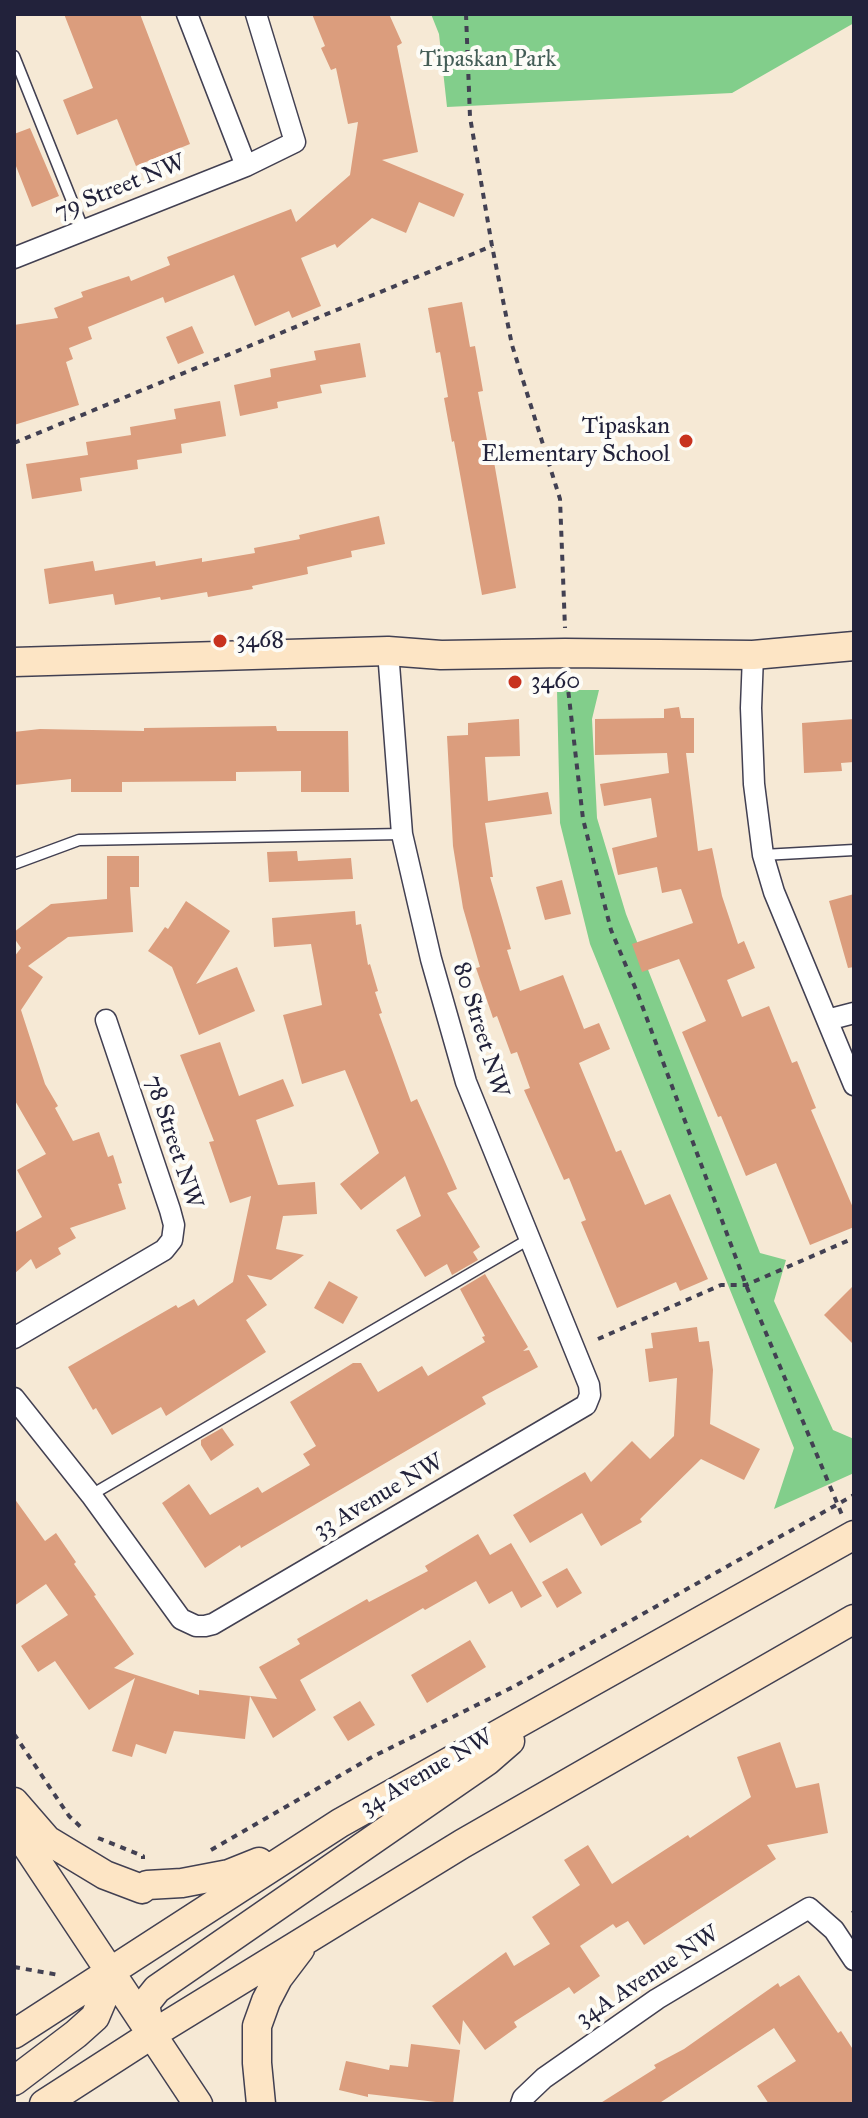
<!DOCTYPE html>
<style>
body{margin:0}
#map{position:relative;width:868px;height:2118px;overflow:hidden;background:#f6e9d5;font-family:"IM FELL Great Primer",serif}
canvas{display:block}
.frame{position:absolute;inset:0;border:16px solid #22223b;pointer-events:none}
</style>
<div id="map">
<canvas width="868" height="2118"></canvas>
<div class="frame"></div>
</div>
<script>
const ctx = document.querySelector('canvas').getContext('2d');
ctx.lineJoin = 'round';
function fill(path, color) {
  ctx.fillStyle = color;
  ctx.fill(path, 'evenodd');
}
function toPath(rows) {
  const path = new Path2D();
  for (const r of rows) {
    path.moveTo(r[0], r[1]);
    for (let i = 2; i < r.length; i += 2) path.lineTo(r[i], r[i + 1]);
  }
  return path;
}
function stroke(path, color, width, dash) {
  ctx.strokeStyle = color;
  ctx.lineWidth = width;
  ctx.lineCap = dash ? 'butt' : 'round';
  ctx.setLineDash(dash || []);
  ctx.stroke(path);
}
function write(font, color, halo, rows, align = 'center') {
  ctx.font = font + ' "IM FELL Great Primer",serif';
  ctx.lineWidth = 8;
  ctx.setLineDash([]);
  ctx.textBaseline = 'middle';
  ctx.strokeStyle = halo;
  ctx.fillStyle = color;
  for (const [text, x, y, turn = 0] of rows) {
    ctx.save();
    ctx.translate(x, y);
    ctx.rotate((+turn || 0) * Math.PI / 180);
    ctx.textAlign = isNaN(turn) ? turn : align;
    if (halo) ctx.strokeText(text, 0, 0);
    ctx.fillText(text, 0, 0);
    ctx.restore();
  }
}
fill(toPath([
 [431,14,854,14,854,23,732,93,447,107,439,34],
 [557,690,599,690,592,719,597,818,626,914,760,1253,786,1260,774,1301,833,1430,854,1439,854,1473,774,1509,794,1448,590,944,560,823]
]), '#82ce8b');
fill(toPath([
 [64,14,140,14,190,144,136,166,117,119,77,135,63,100,93,88],
 [312,14,389,14,402,43,397,46,418,152,382,160,464,194,454,217,419,202,406,233,372,218,337,248,335,244,301,258,321,306,292,318,289,311,255,326,234,275,165,303,163,297,88,327,92,339,69,348,73,359,66,362,79,405,14,425,14,325,58,318,54,308,83,297,81,292,129,276,131,281,170,265,167,257,291,209,296,222,350,175,358,122,348,124,336,68,331,70,321,48,325,46],
 [30,128,59,196,32,207,14,161,14,134],
 [462,302,470,347,475,346,483,391,478,392,490,456,493,456,516,588,482,595,454,441,452,442,444,398,448,397,440,352,436,353,428,308],
 [192,326,204,353,178,364,166,337],
 [360,343,366,377,320,385,322,393,277,402,278,408,240,416,234,385,271,377,270,369,316,360,314,351],
 [220,401,226,436,181,444,182,453,137,460,138,469,80,478,82,491,32,499,26,464,88,455,86,442,131,435,130,427,176,419,174,409],
 [379,516,385,544,351,551,352,557,307,567,308,574,252,586,253,589,208,597,207,592,161,600,160,597,115,605,113,594,49,604,44,569,93,561,95,571,155,561,156,566,202,558,202,562,255,553,254,548,300,539,299,535],
 [679,707,681,718,694,718,694,753,686,753,698,851,712,848,722,896,738,944,744,941,755,968,727,980,742,1017,769,1006,792,1063,797,1061,816,1108,811,1110,854,1210,854,1227,810,1245,776,1163,746,1176,721,1116,718,1117,682,1032,706,1021,679,959,642,972,632,944,693,923,681,889,662,893,657,867,618,875,612,848,657,837,651,798,604,806,600,784,669,773,667,753,595,755,595,719,664,718,664,709],
 [519,719,520,756,485,757,488,801,548,792,552,814,485,823,493,877,490,877,511,949,507,950,520,991,563,975,584,1029,599,1023,610,1049,579,1063,616,1152,621,1150,645,1205,670,1194,708,1279,680,1291,676,1282,617,1308,581,1222,586,1220,569,1178,564,1180,524,1090,530,1088,517,1052,511,1054,497,1016,493,1018,476,968,480,967,463,908,453,846,447,736,468,735,468,723],
 [854,719,854,762,841,763,842,771,804,773,802,723],
 [276,726,277,731,348,731,349,792,301,792,301,771,236,772,236,781,122,782,122,792,71,792,71,779,14,785,14,732,40,729,144,731,144,728],
 [297,851,298,861,351,858,353,879,269,882,267,852],
 [107,856,139,856,139,887,130,887,133,932,68,937,28,966,43,977,21,1010,45,1084,58,1106,55,1108,73,1141,99,1132,108,1157,113,1155,122,1183,118,1184,126,1209,70,1228,76,1238,58,1248,61,1254,36,1269,31,1259,14,1274,14,1233,42,1217,17,1170,46,1154,14,1099,14,957,21,948,14,938,14,932,51,904,107,899],
 [562,880,571,914,545,920,536,887],
 [854,894,854,967,848,968,829,901],
 [186,901,230,931,196,984,237,967,255,1011,199,1035,172,967,148,951,165,927,168,929],
 [355,911,356,925,361,924,368,965,370,964,378,991,375,992,382,1013,379,1014,411,1102,417,1099,457,1189,447,1193,480,1247,473,1252,478,1260,452,1275,447,1264,425,1277,396,1230,421,1216,405,1176,361,1210,340,1184,379,1153,345,1070,302,1084,283,1015,322,1005,311,944,274,947,272,918],
 [220,1042,239,1096,283,1079,294,1106,256,1120,278,1185,315,1182,317,1214,283,1216,276,1249,304,1255,271,1280,247,1275,267,1305,246,1320,266,1352,166,1416,161,1407,112,1435,96,1408,93,1410,68,1367,176,1305,178,1308,194,1299,198,1306,233,1282,251,1196,230,1203,209,1142,214,1141,180,1055],
 [485,1274,528,1347,523,1351,529,1350,538,1367,482,1397,486,1404,241,1548,240,1545,205,1568,162,1503,189,1484,210,1515,258,1487,262,1493,310,1465,303,1454,316,1446,290,1402,353,1363,361,1363,378,1392,422,1366,428,1376,485,1342,482,1337,485,1336,460,1289],
 [329,1281,358,1297,343,1324,314,1308],
 [854,1285,854,1345,824,1315],
 [697,1327,699,1342,709,1341,713,1370,710,1424,760,1449,744,1480,701,1459,640,1519,642,1522,601,1546,582,1513,530,1543,513,1515,585,1472,591,1482,632,1441,650,1459,674,1436,677,1378,649,1382,645,1349,653,1348,651,1333],
 [222,1428,234,1445,211,1461,201,1445,201,1440],
 [14,1498,45,1541,56,1533,76,1562,74,1564,96,1595,94,1596,134,1654,114,1668,199,1695,199,1690,277,1699,259,1667,300,1644,297,1639,367,1599,369,1602,428,1571,425,1566,478,1534,490,1555,511,1543,542,1596,521,1608,512,1591,489,1604,476,1581,425,1610,423,1608,300,1680,316,1710,273,1738,250,1696,245,1739,174,1731,166,1754,136,1744,132,1757,112,1751,135,1678,89,1710,55,1661,38,1672,21,1646,68,1615,46,1584,14,1606],
 [567,1568,582,1593,557,1608,542,1582],
 [470,1640,486,1667,427,1703,411,1675],
 [360,1701,375,1725,348,1741,333,1717],
 [780,1742,796,1788,819,1783,828,1833,767,1845,776,1859,644,1945,628,1921,616,1928,613,1924,580,1946,600,1976,574,1994,569,1987,514,2022,517,2027,485,2050,463,2020,460,2045,432,2006,506,1952,514,1966,550,1944,532,1917,580,1885,564,1860,588,1845,612,1884,688,1835,690,1838,751,1797,737,1757],
 [799,1975,838,2033,841,2031,854,2051,854,2104,769,2104,757,2086,796,2061,774,2028,658,2104,599,2104,656,2068,654,2065,684,2049,778,1983,780,1987],
 [411,2044,460,2050,453,2104,368,2094,368,2097,339,2090,346,2061,389,2070,390,2065,408,2067]
]), '#db9d7d');
const lane = toPath([
 [14,56,84,231],
 [763,855,854,850],
 [14,864,79,840,402,834],
 [91,1495,531,1238]
]);
const street = toPath([
 [187,14,246,166],
 [14,258,246,166,295,142,256,14],
 [753,655,751,708,754,784,763,855,774,892,854,1085],
 [827,1020,854,1013],
 [14,1338,164,1250,172,1240,174,1225,170,1210,106,1020],
 [14,1398,91,1495,181,1619,196,1626,205,1626,213,1624,586,1405,590,1395,589,1385,466,1082,431,959,402,834,388,651],
 [521,2104,523,2098,544,2078,657,1999,809,1908,834,1930,854,1960]
]);
const secondary = toPath([
 [14,662,388,651,441,655,565,653,753,655,854,646],
 [14,1802,47,1840,105,1875,142,1889,147,1885,182,1883,229,1874,259,1862],
 [14,1827,198,2104],
 [14,2034,340,1823,854,1535],
 [151,2035,145,2004,157,1989,487,1761,510,1741],
 [14,2081,76,2034,95,2017,106,1991,108,1971],
 [44,2104,151,2035,462,1844,854,1619],
 [261,2104,257,2063,257,2026,266,2001,278,1978,300,1949]
]);
stroke(lane, '#424052', 13);
stroke(street, '#424052', 23);
stroke(secondary, '#424052', 31);
stroke(toPath([
 [466,14,470,117,492,246,512,345,560,499,565,628],
 [14,443,492,246],
 [567,680,583,819,611,930,637,992,746,1285,842,1515],
 [598,1339,721,1285,746,1285,854,1238],
 [14,1734,69,1816,84,1830],
 [98,1838,143,1856,143,1859],
 [211,1850,372,1757,513,1687,854,1495],
 [852,1913,854,1912],
 [14,1967,59,1975]
]), '#424052', 4, [6, 6]);
stroke(lane, '#fff', 10);
stroke(street, '#fff', 20);
stroke(secondary, '#fde5c5', 28);
for (const [x, y, r, color] of [
 [686,441,8,"#c8321e"],
 [220,641,8,"#c8321e"],
 [515,682,8,"#c8321e"]
]) {
  const dot = new Path2D();
  dot.arc(x, y, r, 0, 2 * Math.PI);
  ctx.fillStyle = color;
  ctx.fill(dot);
  stroke(dot, '#fdfcf7', 3);
}
write('24px', '#445e57', '#fdfcf7', [
 ["Tipaskan Park",488,60]
]);
write('24px', '#22223b', '#fdfcf7', [
 ["79 Street NW",120,188,-22],
 ["80 Street NW",480,1030,73],
 ["78 Street NW",173,1142,72],
 ["33 Avenue NW",379,1497,-30],
 ["34 Avenue NW",427,1773,-30],
 ["34A Avenue NW",648,1977,-33]
]);
write('24px', '#22223b', '#fdfcf7', [
 ["Tipaskan",670,427,"right"],
 ["Elementary School",670,455,"right"],
 ["3468",236,641],
 ["3460",531,682]
], 'left');
</script>
